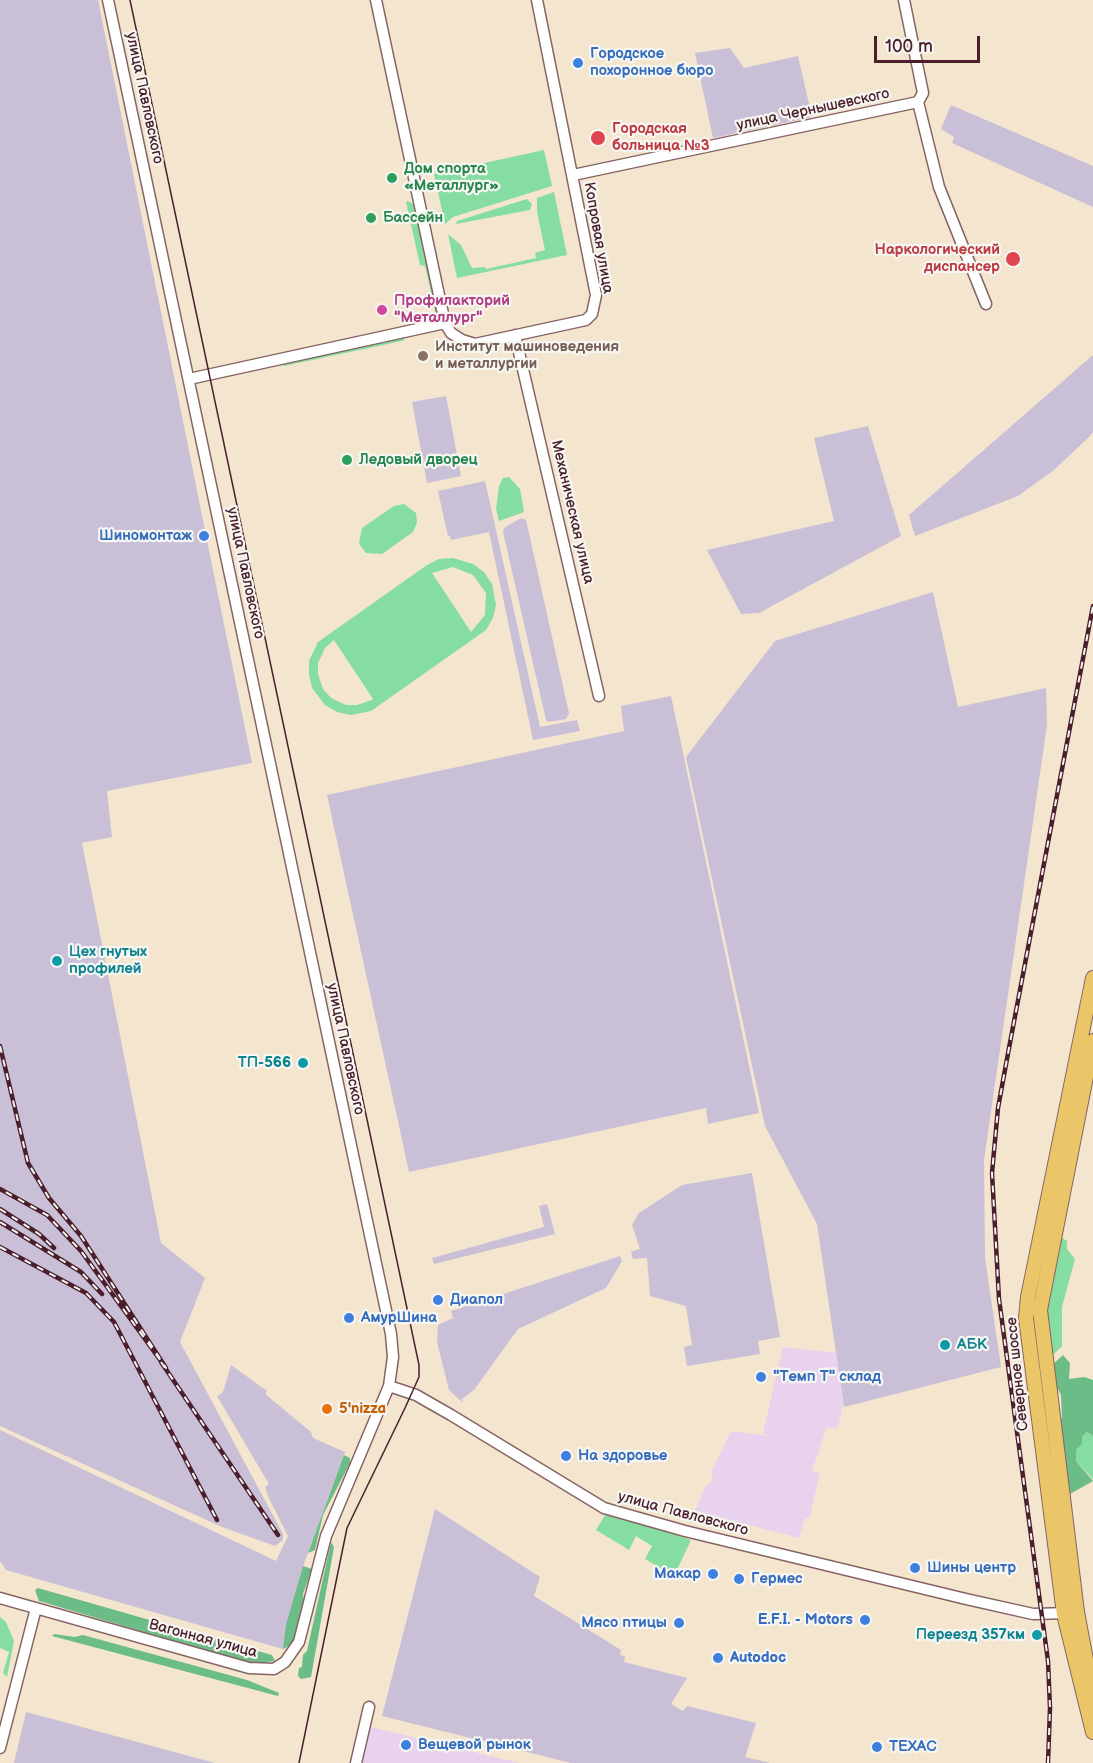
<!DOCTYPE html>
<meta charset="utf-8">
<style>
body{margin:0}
#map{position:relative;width:1093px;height:1763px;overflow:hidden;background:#f4e5cf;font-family:"Balsamiq Sans",sans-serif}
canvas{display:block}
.scale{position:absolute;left:874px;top:36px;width:106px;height:27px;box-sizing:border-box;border:3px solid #4a1f2b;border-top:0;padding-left:8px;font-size:18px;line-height:21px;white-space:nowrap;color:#4a1f2b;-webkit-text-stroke:4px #f6f6f2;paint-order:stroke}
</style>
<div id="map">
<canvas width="1093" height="1763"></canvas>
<div class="scale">100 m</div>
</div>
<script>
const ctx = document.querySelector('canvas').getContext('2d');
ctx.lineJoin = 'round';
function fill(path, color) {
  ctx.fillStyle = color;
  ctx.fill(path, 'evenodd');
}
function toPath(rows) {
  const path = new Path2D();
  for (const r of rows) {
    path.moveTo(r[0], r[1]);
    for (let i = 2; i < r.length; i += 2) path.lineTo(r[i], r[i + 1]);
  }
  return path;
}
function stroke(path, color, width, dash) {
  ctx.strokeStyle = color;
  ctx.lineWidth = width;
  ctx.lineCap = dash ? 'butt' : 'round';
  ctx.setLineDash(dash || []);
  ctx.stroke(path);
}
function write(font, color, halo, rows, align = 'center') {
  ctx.font = font + ' "Balsamiq Sans",sans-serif';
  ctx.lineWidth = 4.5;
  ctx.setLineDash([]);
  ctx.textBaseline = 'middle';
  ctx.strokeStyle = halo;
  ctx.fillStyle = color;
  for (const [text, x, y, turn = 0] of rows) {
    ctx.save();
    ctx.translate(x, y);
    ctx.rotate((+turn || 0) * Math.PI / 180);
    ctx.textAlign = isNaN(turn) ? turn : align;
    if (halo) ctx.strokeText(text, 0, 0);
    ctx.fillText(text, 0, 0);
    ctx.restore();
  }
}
fill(toPath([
 [783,1347,836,1353,843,1405,838,1427,826,1429,812,1471,820,1473,809,1519,805,1518,799,1538,695,1511,706,1485,713,1481,711,1472,731,1431,770,1436,763,1433],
 [371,1727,519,1763,362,1763]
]), '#e9d2ee');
fill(toPath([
 [0,0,98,0,252,763,107,791,112,837,82,843,161,1243,205,1278,180,1342,283,1534,283,1540,275,1546,222,1527,0,1426],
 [730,48,744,68,798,56,812,117,713,138,695,53],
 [951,105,1093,166,1093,207,952,143,954,137,941,129],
 [1093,355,1093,432,1089,437,1054,470,1018,496,915,536,909,515],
 [446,396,461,476,427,483,412,402],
 [868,426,901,536,759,613,741,614,707,550,834,521,814,438],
 [485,481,540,727,577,720,580,731,533,740,489,532,451,540,450,536,448,536,438,491],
 [521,518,526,520,569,713,566,719,549,722,546,720,503,532,504,528],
 [933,592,958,707,1046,688,1047,725,984,1160,985,1258,1001,1367,844,1407,817,1224,765,1126,686,757,775,641],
 [671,696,759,1113,708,1124,706,1108,409,1172,327,795,624,731,621,706],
 [752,1173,780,1337,758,1341,760,1354,687,1366,684,1347,692,1345,686,1306,650,1296,647,1258,633,1259,631,1252,640,1249,632,1225,639,1213,682,1185],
 [547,1204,555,1234,434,1264,432,1258,544,1227,539,1206],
 [620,1256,622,1261,606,1288,518,1329,474,1390,462,1399,463,1403,449,1390,437,1342,438,1325,453,1318,451,1311],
 [231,1365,267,1391,265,1394,311,1432,313,1438,345,1452,301,1572,283,1649,6,1570,0,1561,0,1430,276,1561,288,1536,268,1496,265,1487,269,1484,217,1396,223,1392],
 [435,1509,540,1577,534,1596,621,1650,620,1655,625,1656,624,1662,687,1678,671,1704,683,1711,687,1706,756,1723,745,1757,770,1763,571,1763,382,1716],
 [26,1712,45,1717,215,1763,14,1763]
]), '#c9bfd7');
fill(toPath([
 [544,150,552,186,453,217,445,224,434,174],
 [554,192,567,255,457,278,448,234,461,245,472,268,485,267,486,269,536,258,535,253,545,250,537,212,537,198],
 [527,199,532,204,530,210,456,224,457,221],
 [408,201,415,205,440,320,437,320,425,266,420,265,406,202],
 [402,337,405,340,402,341,284,366,280,363],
 [509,477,520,489,524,512,499,521,496,509,499,486,503,478],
 [404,504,416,513,417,523,413,532,382,554,366,553,359,544,362,528,394,506],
 [453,558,473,564,484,572,492,584,496,605,493,618,486,630,371,711,351,715,337,712,325,705,312,688,309,675,309,661,318,642,427,565,439,559],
 [453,567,473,575,486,593,485,615,471,632,432,573],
 [334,640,373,699,372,700,357,705,346,705,331,698,323,689,318,674,318,663,325,648],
 [1061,1237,1067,1241,1067,1249,1075,1259,1062,1307,1062,1346,1049,1359,1044,1316],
 [1087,1432,1093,1436,1093,1479,1076,1461,1076,1450,1082,1444,1082,1437],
 [607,1512,691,1540,674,1576,645,1559,652,1546,636,1536,629,1550,596,1530],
 [0,1617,6,1622,14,1641,7,1677,3,1673,9,1652,0,1648]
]), '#85dda2');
fill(toPath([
 [1063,1355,1070,1363,1069,1379,1084,1377,1093,1380,1093,1436,1087,1432,1082,1437,1082,1444,1076,1450,1076,1461,1093,1481,1070,1494,1059,1425,1062,1417,1061,1395,1055,1384,1051,1366],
 [344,1455,350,1458,350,1463,323,1515,315,1550,308,1553],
 [331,1542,334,1547,311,1677,301,1679,298,1676,299,1668,302,1667,303,1655,307,1651],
 [303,1566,312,1569,303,1594,305,1606,293,1644,283,1649,286,1625],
 [38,1588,272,1655,275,1661,253,1664,39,1601,35,1590],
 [54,1634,75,1637,83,1635,247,1680,279,1693,278,1696,52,1636]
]), '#6cbc88');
const minor = toPath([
 [376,0,445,323],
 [904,0,923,93,918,102,939,187,986,304],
 [573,175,918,102],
 [515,335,599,696],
 [189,379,436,325,445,323,451,333,462,340,475,344,586,320,592,314,596,295,537,0],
 [389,1386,416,1395,451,1415,604,1508,685,1531,966,1599,1033,1614,1069,1613],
 [0,1598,249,1668,274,1669,285,1662,299,1642,326,1536,389,1386,393,1357,391,1334,108,0],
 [0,1748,36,1608],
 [356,1763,369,1707]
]);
const major = toPath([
 [1093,978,1028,1297,1026,1318,1064,1614,1093,1732],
 [1093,1041,1040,1310,1077,1612,1093,1697]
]);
stroke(minor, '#866464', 13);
stroke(major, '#866464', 16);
stroke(minor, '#fff', 10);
stroke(major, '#ebc669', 14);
stroke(toPath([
 [130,0,419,1365,419,1377,405,1408,347,1528,299,1763]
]), '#4a1f2b', 1.5);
const rail = toPath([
 [0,1046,28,1163,49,1198,81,1236,166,1368,81,1251,47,1215,0,1189],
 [0,1209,39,1234,54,1248],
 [0,1222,81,1272,102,1294],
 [0,1247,86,1293,114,1322,217,1520],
 [161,1362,278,1535],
 [1048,1763,1050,1708,1048,1661,999,1299,992,1173,998,1108,1009,1048,1093,606]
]);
stroke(rail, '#4a1f2b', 4.5);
stroke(rail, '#f6f6f2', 2, [7]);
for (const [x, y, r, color] of [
 [578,63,6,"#3f7fe0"],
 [598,138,8,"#e0444e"],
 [392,178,6,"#2e9e5b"],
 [371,218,6,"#2e9e5b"],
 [1013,259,8,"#e0444e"],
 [382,310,6,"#d1479c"],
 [423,356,6,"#8d6e63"],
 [347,460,6,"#2e9e5b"],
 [204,536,6,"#3f7fe0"],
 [57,961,6,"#0f9aa8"],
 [303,1063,6,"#0f9aa8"],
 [438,1300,6,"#3f7fe0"],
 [349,1318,6,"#3f7fe0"],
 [945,1345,6,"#0f9aa8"],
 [761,1377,6,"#3f7fe0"],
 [327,1409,6,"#e8710a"],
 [566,1456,6,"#3f7fe0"],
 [915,1568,6,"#3f7fe0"],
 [713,1574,6,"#3f7fe0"],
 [739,1579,6,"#3f7fe0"],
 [865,1620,6,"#3f7fe0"],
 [679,1623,6,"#3f7fe0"],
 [1037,1635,6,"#0f9aa8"],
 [718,1658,6,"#3f7fe0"],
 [406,1745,6,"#3f7fe0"],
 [877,1747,6,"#3f7fe0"]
]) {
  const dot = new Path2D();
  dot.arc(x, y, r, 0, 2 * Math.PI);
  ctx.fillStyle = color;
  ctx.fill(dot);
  stroke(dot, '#f6f6f2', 2);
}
write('bold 15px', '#366cbe', '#f6f6f2', [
 ["Городское",590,54],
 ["похоронное бюро",590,71],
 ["Шиномонтаж",192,536,"right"],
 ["Диапол",450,1300],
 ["АмурШина",361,1318],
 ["\"Темп Т\" склад",773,1377],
 ["На здоровье",578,1456],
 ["Шины центр",927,1568],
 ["Макар",701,1574,"right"],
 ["Гермес",751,1579],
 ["E.F.I. - Motors",853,1620,"right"],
 ["Мясо птицы",667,1623,"right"],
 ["Autodoc",730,1658],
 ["Вещевой рынок",418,1745],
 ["ТЕХАС",889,1747]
], 'left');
write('15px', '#4a1f2b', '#f6f6f2', [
 ["улица Павловского",144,98,78],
 ["улица Чернышевского",813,110,-12],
 ["Копровая улица",598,238,80],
 ["Механическая улица",572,512,77],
 ["улица Павловского",245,573,78],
 ["улица Павловского",345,1049,78],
 ["Северное шоссе",1018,1374,-96],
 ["улица Павловского",683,1514,15],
 ["Вагонная улица",203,1639,15]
]);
write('bold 15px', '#be3a42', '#f6f6f2', [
 ["Городская",612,129],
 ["больница №3",612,146],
 ["Наркологический",1000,250,"right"],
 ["диспансер",1000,267,"right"]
], 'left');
write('bold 15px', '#27864d', '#f6f6f2', [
 ["Дом спорта",404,169],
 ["«Металлург»",404,186],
 ["Бассейн",383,218],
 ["Ледовый дворец",359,460]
], 'left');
write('bold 15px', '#b23c85', '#f6f6f2', [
 ["Профилакторий",394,301],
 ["\"Металлург\"",394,318]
], 'left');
write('bold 15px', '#785e54', '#f6f6f2', [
 ["Институт машиноведения",435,347],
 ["и металлургии",435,364]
], 'left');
write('bold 15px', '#0d838f', '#f6f6f2', [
 ["Цех гнутых",69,952],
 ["профилей",69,969],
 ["ТП-566",291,1063,"right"],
 ["АБК",957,1345],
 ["Переезд 357км",1025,1635,"right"]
], 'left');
write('bold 15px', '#c56008', '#f6f6f2', [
 ["5'nizza",339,1409]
], 'left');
</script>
